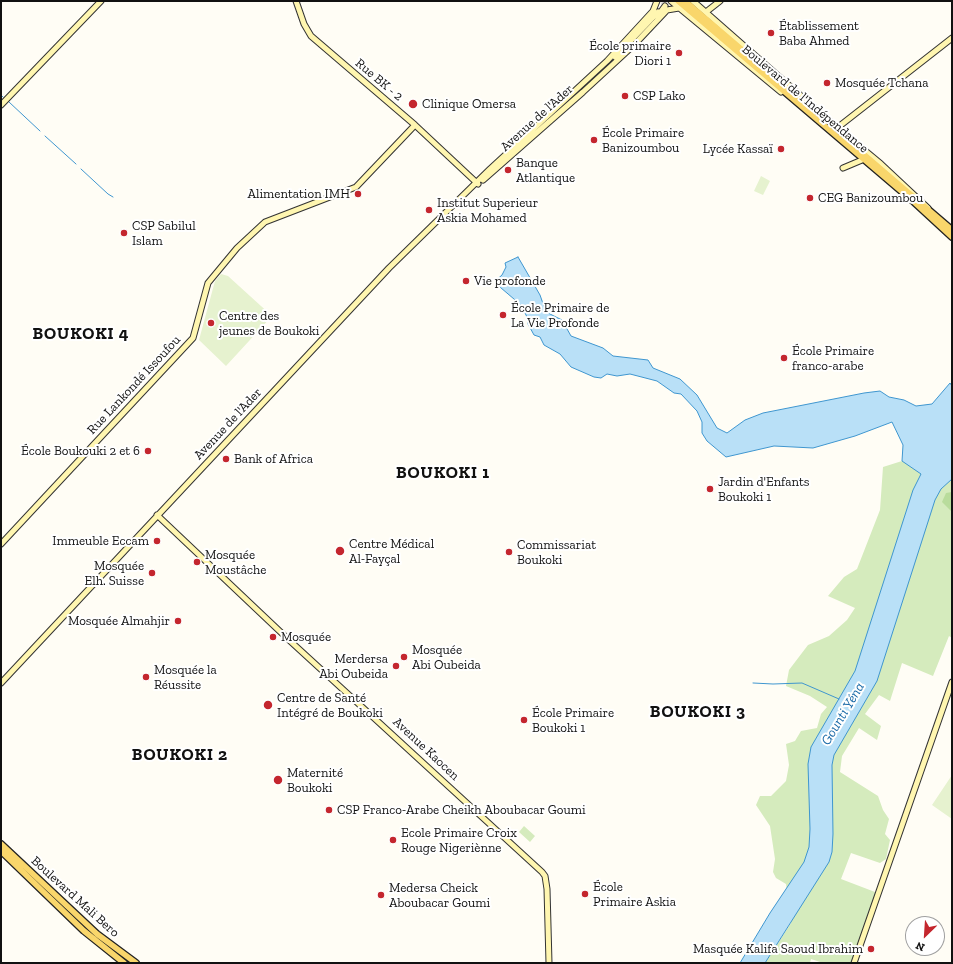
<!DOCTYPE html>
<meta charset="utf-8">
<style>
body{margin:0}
#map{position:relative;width:953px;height:964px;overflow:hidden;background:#fffdf5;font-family:"Zilla Slab",serif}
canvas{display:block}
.frame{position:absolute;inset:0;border:2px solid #111;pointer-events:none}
.north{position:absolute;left:905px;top:916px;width:40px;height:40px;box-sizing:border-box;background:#fff;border:1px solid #a0a0a0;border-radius:50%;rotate:205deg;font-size:11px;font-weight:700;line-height:16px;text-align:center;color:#111}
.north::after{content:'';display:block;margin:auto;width:14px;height:18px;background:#c4262e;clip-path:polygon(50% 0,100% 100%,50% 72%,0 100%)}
</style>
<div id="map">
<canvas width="953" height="964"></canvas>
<div class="frame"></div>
<div class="north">N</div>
</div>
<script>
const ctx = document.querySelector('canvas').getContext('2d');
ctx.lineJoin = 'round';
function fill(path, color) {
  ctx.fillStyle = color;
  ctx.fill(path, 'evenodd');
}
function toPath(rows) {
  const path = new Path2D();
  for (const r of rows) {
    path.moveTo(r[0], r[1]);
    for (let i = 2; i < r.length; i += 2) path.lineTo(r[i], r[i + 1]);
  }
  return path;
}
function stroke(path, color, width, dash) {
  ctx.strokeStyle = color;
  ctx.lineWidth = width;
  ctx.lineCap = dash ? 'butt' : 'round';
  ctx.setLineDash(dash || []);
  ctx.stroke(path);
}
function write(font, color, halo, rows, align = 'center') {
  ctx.font = font + ' "Zilla Slab",serif';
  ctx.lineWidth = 4;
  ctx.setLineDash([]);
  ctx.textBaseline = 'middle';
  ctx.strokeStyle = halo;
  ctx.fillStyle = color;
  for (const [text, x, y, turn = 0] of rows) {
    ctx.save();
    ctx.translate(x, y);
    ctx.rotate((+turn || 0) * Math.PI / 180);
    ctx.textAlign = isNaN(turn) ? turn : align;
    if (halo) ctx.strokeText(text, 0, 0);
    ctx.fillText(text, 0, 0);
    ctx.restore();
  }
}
fill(toPath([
 [952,451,952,638,949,636,933,676,902,663,890,701,879,695,865,714,881,726,877,740,859,728,842,756,840,772,878,796,883,810,889,819,885,834,890,840,886,859,880,863,851,853,841,879,875,892,875,896,852,963,823,963,811,959,810,963,765,963,791,923,786,884,776,878,773,872,775,859,770,826,756,805,760,796,771,796,786,781,789,765,786,744,795,741,801,731,817,728,821,714,827,707,810,696,786,686,789,670,808,645,829,636,847,620,855,608,828,596,844,577,857,569,880,510,883,467,902,461,909,464],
 [524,826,535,836,530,842,519,832]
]), '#d5ebbd');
fill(toPath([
 [952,492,952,512,942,502,946,493]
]), '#b9dc9c');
fill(toPath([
 [761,176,770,181,763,195,754,191],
 [221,274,228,276,272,316,226,366,199,340,215,281],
 [952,775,952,819,932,805]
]), '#e6f2cf');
const water = toPath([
 [518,257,540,295,546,312,562,320,571,336,603,348,613,356,648,360,653,368,680,379,697,395,717,428,727,433,745,420,763,413,864,393,880,391,889,397,904,400,916,406,932,404,950,383,952,386,952,479,941,489,935,500,877,681,834,755,832,765,833,834,832,852,829,862,765,963,740,963,770,913,804,862,809,847,810,829,808,764,811,747,855,671,913,490,921,474,902,461,903,445,892,422,855,436,813,448,774,446,726,457,707,441,702,433,702,422,697,411,681,394,674,393,657,381,630,374,617,376,607,374,601,378,594,377,571,367,560,354,544,345,540,337,534,335,528,324,527,317,521,305,494,282,502,275,506,267,505,263,518,257]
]);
fill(water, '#b9e0f7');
stroke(water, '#3f96cf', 1);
stroke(toPath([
 [1,95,3,97],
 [9,102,40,131],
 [45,136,76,164],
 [81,169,108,194,113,197],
 [753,683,773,684,802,683,839,699]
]), '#3f96cf', 1);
stroke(toPath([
 [663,5,665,1]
]), '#dbdad3', 5, [5, 2.5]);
const secondary = toPath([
 [296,1,304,24,311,36,415,125,478,184],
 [671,1,781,92],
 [693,1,834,125,881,164,928,208],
 [706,12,720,1],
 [657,17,665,6],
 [615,57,658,12],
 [1,105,101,1],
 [837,128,952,38],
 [843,168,862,160],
 [483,180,583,92,634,45,667,10,679,8],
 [157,515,289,640,542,872,545,876,547,889,549,963],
 [1,544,193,338,208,283,237,248,265,222,356,187,415,125],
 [1,683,389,268,490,169,607,61,653,11,657,1],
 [854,963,952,682]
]);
const primary = toPath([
 [678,1,914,202,952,237],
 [685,1,814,111],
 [846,139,952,230],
 [1,844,97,934,136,963],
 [1,851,84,931,124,963]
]);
stroke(secondary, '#333', 7);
stroke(primary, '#222', 8);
stroke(secondary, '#fff6b0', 5);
stroke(primary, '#f9d66b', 5.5);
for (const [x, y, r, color] of [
 [771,33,4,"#c4262e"],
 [679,53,4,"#c4262e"],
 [827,83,4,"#c4262e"],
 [625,96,4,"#c4262e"],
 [413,104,5,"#c4262e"],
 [594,140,4,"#c4262e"],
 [781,149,4,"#c4262e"],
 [508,170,4,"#c4262e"],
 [358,194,4,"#c4262e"],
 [810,198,4,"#c4262e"],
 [429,210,4,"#c4262e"],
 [124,233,4,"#c4262e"],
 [466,281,4,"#c4262e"],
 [503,315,4,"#c4262e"],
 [211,323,4,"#c4262e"],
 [784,358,4,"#c4262e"],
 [148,451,4,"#c4262e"],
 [226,459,4,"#c4262e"],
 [710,489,4,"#c4262e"],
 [157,541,4,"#c4262e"],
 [340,551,5,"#c4262e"],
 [509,552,4,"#c4262e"],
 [197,562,4,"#c4262e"],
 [152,573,4,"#c4262e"],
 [178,621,4,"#c4262e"],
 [273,637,4,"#c4262e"],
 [404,657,4,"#c4262e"],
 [396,666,4,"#c4262e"],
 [146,677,4,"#c4262e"],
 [268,705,5,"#c4262e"],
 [524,720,4,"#c4262e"],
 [278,780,5,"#c4262e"],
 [329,810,4,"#c4262e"],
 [393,840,4,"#c4262e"],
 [585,894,4,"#c4262e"],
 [381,895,4,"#c4262e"],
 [871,949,4,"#c4262e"]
]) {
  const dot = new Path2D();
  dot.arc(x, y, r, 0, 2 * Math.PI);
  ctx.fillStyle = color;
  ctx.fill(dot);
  stroke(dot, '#fff', 1.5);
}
write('13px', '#111', '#fff', [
 ["Établissement",779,26],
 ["Baba Ahmed",779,41],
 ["École primaire",671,46,"right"],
 ["Diori 1",671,61,"right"],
 ["Mosquée Tchana",835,83],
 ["CSP Lako",633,96],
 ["Clinique Omersa",422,104],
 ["École Primaire",602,133],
 ["Banizoumbou",602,148],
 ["Lycée Kassaï",773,149,"right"],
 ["Banque",516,163],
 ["Atlantique",516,178],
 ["Alimentation IMH",350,194,"right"],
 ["CEG Banizoumbou",818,198],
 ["Institut Superieur",437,203],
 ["Askia Mohamed",437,218],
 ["CSP Sabilul",132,226],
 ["Islam",132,241],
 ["Vie profonde",474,281],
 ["École Primaire de",511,308],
 ["La Vie Profonde",511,323],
 ["Centre des",219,316],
 ["jeunes de Boukoki",219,331],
 ["École Primaire",792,351],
 ["franco-arabe",792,366],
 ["École Boukouki 2 et 6",140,451,"right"],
 ["Bank of Africa",234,459],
 ["Jardin d'Enfants",718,482],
 ["Boukoki 1",718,497],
 ["Immeuble Eccam",149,541,"right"],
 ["Centre Médical",349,544],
 ["Al-Fayçal",349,559],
 ["Commissariat",517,545],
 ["Boukoki",517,560],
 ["Mosquée",205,555],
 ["Moustâche",205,570],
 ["Mosquée",144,566,"right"],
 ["Elh. Suisse",144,581,"right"],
 ["Mosquée Almahjir",170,621,"right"],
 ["Mosquée",281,637],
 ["Mosquée",412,650],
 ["Abi Oubeida",412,665],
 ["Merdersa",388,659,"right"],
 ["Abi Oubeida",388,674,"right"],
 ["Mosquée la",154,670],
 ["Réussite",154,685],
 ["Centre de Santé",277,698],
 ["Intégré de Boukoki",277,713],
 ["École Primaire",532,713],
 ["Boukoki 1",532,728],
 ["Maternité",287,773],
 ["Boukoki",287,788],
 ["CSP Franco-Arabe Cheikh Aboubacar Goumi",337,810],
 ["Ecole Primaire Croix",401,833],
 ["Rouge Nigeriènne",401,848],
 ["École",593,887],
 ["Primaire Askia",593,902],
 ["Medersa Cheick",389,888],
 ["Aboubacar Goumi",389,903],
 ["Masquée Kalifa Saoud Ibrahim",863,949,"right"]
], 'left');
write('13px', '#111', '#fff', [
 ["Rue BK - 2",379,80,40],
 ["Boulevard de l'Indépendance",805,99,40],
 ["Avenue de l'Ader",537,118,-42],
 ["Rue Lankondé Issoufou",134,385,-47],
 ["Avenue de l'Ader",228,424,-47],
 ["Avenue Kaocen",426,749,43],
 ["Boulevard Mali Bero",75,897,42]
]);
write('italic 14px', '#1768a6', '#fff', [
 ["Gounti Yéna",843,714,-59]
]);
ctx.letterSpacing = '1px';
write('bold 17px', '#111', '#fff', [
 ["BOUKOKI 4",81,334],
 ["BOUKOKI 1",443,473],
 ["BOUKOKI 3",698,712],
 ["BOUKOKI 2",180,755]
]);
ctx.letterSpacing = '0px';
</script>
